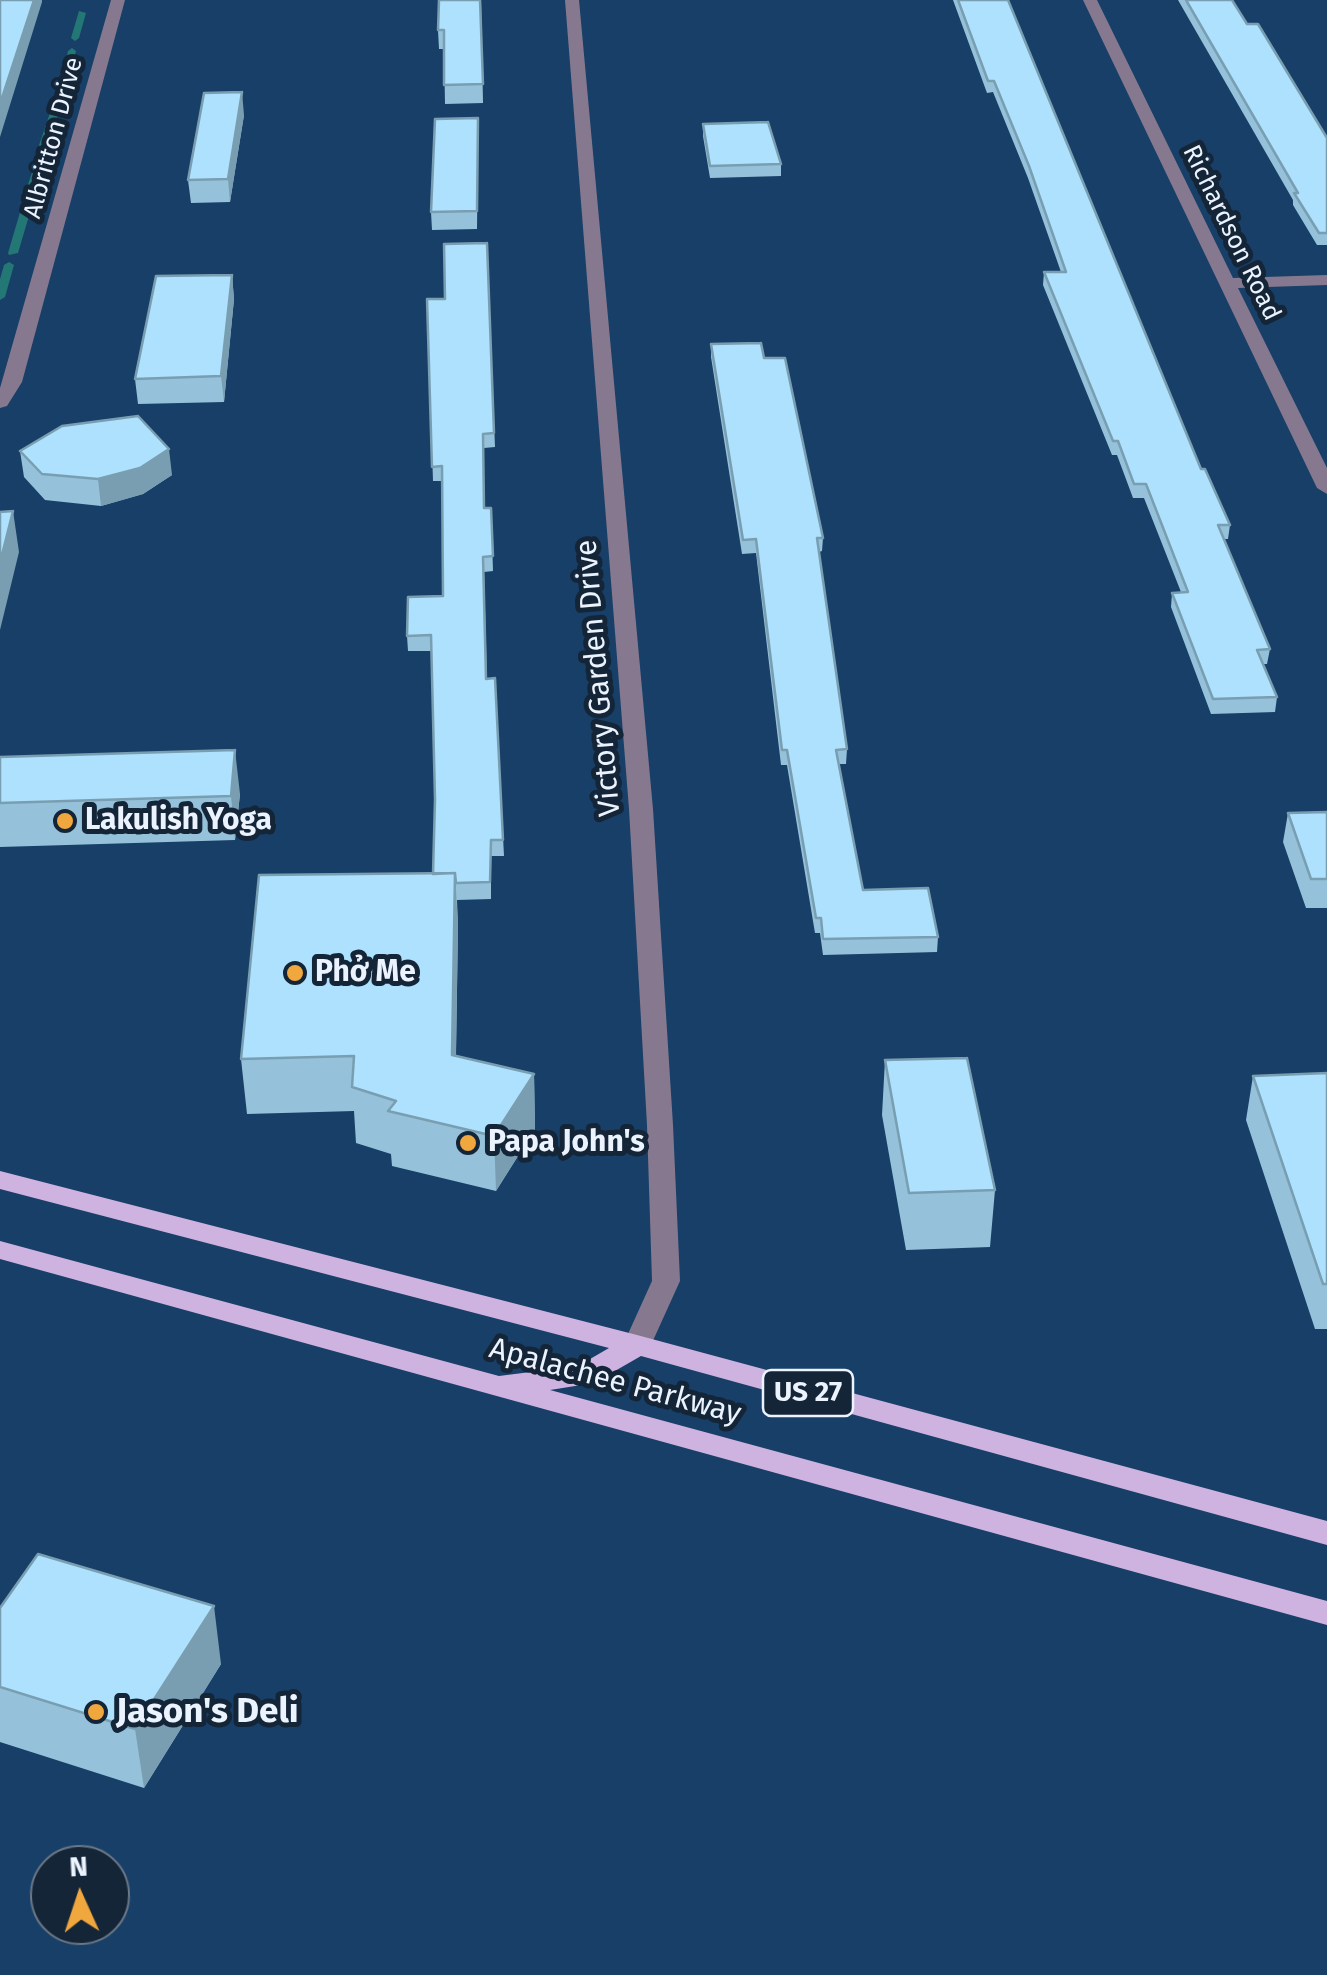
<!DOCTYPE html>
<meta charset="utf-8">
<style>
body{margin:0}
#map{position:relative;width:1327px;height:1975px;overflow:hidden;background:#183f67;font-family:"Fira Sans",sans-serif}
canvas{display:block}
.north{position:absolute;left:30px;top:1845px;width:100px;height:100px;box-sizing:border-box;background:#152538;border:2px solid #6b7887;border-radius:50%;rotate:357deg;font-size:28px;font-weight:700;line-height:40px;text-align:center;color:#ebf4fe}
.north::after{content:'';display:block;margin:auto;width:35px;height:45px;background:#efa73e;clip-path:polygon(50% 0,100% 100%,50% 72%,0 100%)}
</style>
<div id="map">
<canvas width="1327" height="1975"></canvas>
<div class="north">N</div>
</div>
<script>
const ctx = document.querySelector('canvas').getContext('2d');
ctx.lineJoin = 'round';
function toPath(rows) {
  const path = new Path2D();
  for (const r of rows) {
    path.moveTo(r[0], r[1]);
    for (let i = 2; i < r.length; i += 2) path.lineTo(r[i], r[i + 1]);
  }
  return path;
}
function fill(path, color) {
  ctx.fillStyle = color;
  ctx.fill(path, 'evenodd');
}
function stroke(path, color, width, dash) {
  ctx.strokeStyle = color;
  ctx.lineWidth = width;
  ctx.lineCap = dash ? 'butt' : 'round';
  ctx.setLineDash(dash || []);
  ctx.stroke(path);
}
function write(font, color, halo, rows, align = 'center') {
  ctx.font = font + ' "Fira Sans",sans-serif';
  ctx.lineWidth = 10;
  ctx.setLineDash([]);
  ctx.textBaseline = 'middle';
  ctx.strokeStyle = halo;
  ctx.fillStyle = color;
  for (const [text, x, y, turn = 0] of rows) {
    ctx.save();
    ctx.translate(x, y);
    ctx.rotate((+turn || 0) * Math.PI / 180);
    ctx.textAlign = isNaN(turn) ? turn : align;
    if (halo) ctx.strokeText(text, 0, 0);
    ctx.fillText(text, 0, 0);
    ctx.restore();
  }
}
fill(toPath([
 [79,11,86,13,79,38,75,41,71,38,79,11],
 [72,48,76,51,67,85,59,87,68,51,72,48],
 [51,110,59,112,47,151,42,154,37,151,51,110],
 [36,161,44,163,34,196,29,199,24,196,36,161],
 [26,206,31,209,18,253,9,255,8,253,21,209,26,206],
 [9,262,14,265,5,297,0,300,0,279,4,265,9,262]
]), '#237774');
fill(toPath([
 [111,0,125,0,22,382,7,406,0,408,0,388,111,0],
 [565,0,579,0,653,809,673,1125,680,1281,651,1345,647,1352,637,1355,627,1352,623,1345,652,1281,647,1125,629,809,565,0],
 [1083,0,1097,0,1233,278,1327,275,1327,285,1238,288,1327,468,1327,494,1317,488,1083,0]
]), '#86798f');
fill(toPath([
 [0,1171,637,1335,1327,1521,1327,1545,641,1356,594,1383,550,1390,1327,1601,1327,1625,0,1259,0,1241,499,1376,578,1366,609,1348,0,1189,0,1171]
]), '#ceb3e0');
fill(toPath([
 [481,0,483,103,445,104,444,49,439,49,438,30],
 [953,0,1008,0,1201,469,1230,525,1228,539,1223,539,1270,649,1267,664,1263,664,1277,697,1275,712,1211,714,1171,607,1172,593,1181,592,1144,498,1133,498,1117,455,1112,455,1043,285,1044,272,1061,272,1028,178,993,92,987,93],
 [1178,0,1232,0,1247,24,1327,138,1327,245,1317,245,1293,205,1293,200],
 [244,115,230,202,191,203,188,180],
 [703,124,781,164,781,176,710,178,703,136],
 [478,135,477,229,432,230,431,212],
 [487,243,495,447,484,448,484,508,491,508,493,571,484,572,487,679,495,678,504,856,491,856,491,899,457,900,458,926,456,1056,534,1074,535,1129,496,1191,392,1166,391,1154,356,1143,354,1111,247,1114,241,1059,433,874,435,799,431,651,408,651,407,636,443,596,442,481,433,481,427,299,445,299],
 [232,275,234,299,224,402,138,404,135,379],
 [711,344,764,358,823,538,822,551,819,552,847,749,846,764,839,764,863,890,938,937,937,952,823,955,820,933,815,933,787,765,781,765,756,553,742,554,711,357],
 [20,451,172,475,143,494,101,506,45,500,24,477],
 [0,757,240,794,235,840,0,847],
 [1327,812,1327,908,1306,908,1283,842,1288,813],
 [885,1060,995,1190,990,1247,906,1250,882,1115],
 [1327,1073,1327,1329,1315,1329,1246,1120,1253,1076],
 [0,1608,221,1664,144,1788,0,1742]
]), '#95c2da');
fill(toPath([
 [34,0,42,0,42,2,0,137,0,104],
 [242,92,244,115,230,202,228,179],
 [232,275,234,299,224,402,221,376],
 [169,449,172,475,143,494,101,506,98,479],
 [13,511,19,552,0,630,0,563],
 [235,750,240,794,235,840,231,796],
 [455,873,458,926,455,1110,452,1055],
 [534,1074,535,1129,496,1191,494,1136],
 [214,1606,221,1664,144,1788,135,1729]
]), '#799eb1');
const building = toPath([
 [0,0,34,0,0,104,0,0],
 [439,0,480,0,483,84,444,85,444,30,438,30,439,0],
 [958,0,1008,0,1201,469,1205,469,1230,525,1218,525,1270,649,1257,650,1277,697,1213,699,1172,593,1188,592,1146,484,1134,484,1118,441,1113,441,1044,272,1066,272,1029,166,994,81,988,81,958,0],
 [1186,0,1232,0,1247,24,1258,24,1327,138,1327,233,1319,233,1294,193,1298,193,1186,0],
 [242,92,228,179,188,180,204,93,242,92],
 [478,118,477,211,431,212,435,119,478,118],
 [768,122,781,164,710,166,703,124,768,122],
 [487,243,494,433,483,434,484,508,491,508,493,556,483,557,486,679,495,678,503,840,491,840,490,882,456,883,455,873,433,874,435,799,431,635,407,636,408,597,443,596,442,466,432,467,427,299,445,299,444,244,487,243],
 [232,275,221,376,135,379,156,276,232,275],
 [761,343,764,358,785,358,823,538,817,538,847,749,836,750,863,890,928,888,938,937,823,939,821,918,816,918,787,750,782,750,756,539,743,540,711,344,761,343],
 [138,416,169,449,140,468,98,479,42,474,20,451,62,426,138,416],
 [13,511,0,563,0,512,13,511],
 [235,750,231,796,0,803,0,757,235,750],
 [1327,812,1327,879,1311,879,1288,813,1327,812],
 [455,873,452,1055,534,1074,494,1136,388,1111,396,1101,352,1087,354,1056,241,1059,259,875,455,873],
 [967,1058,995,1190,909,1193,885,1060,967,1058],
 [1327,1073,1327,1284,1323,1284,1253,1076,1327,1073],
 [38,1554,214,1606,135,1729,0,1687,0,1608,38,1554]
]);
fill(building, '#ade1fd');
stroke(building, '#799eb1', 2.5);
for (const [x, y, r, color] of [
 [65,821,10,"#efa73e"],
 [295,973,10,"#efa73e"],
 [468,1143,10,"#efa73e"],
 [96,1712,10,"#efa73e"]
]) {
  const dot = new Path2D();
  dot.arc(x, y, r, 0, 2 * Math.PI);
  ctx.fillStyle = color;
  ctx.fill(dot);
  stroke(dot, '#152538', 4);
}
write('25px', '#ebf4fe', '#152538', [
 ["Albritton Drive",54,138,-75],
 ["Richardson Road",1231,233,64]
]);
for (const [x, y, w] of [
 [808,1393,90]
]) {
  const box = new Path2D();
  box.roundRect(x - w / 2, y - 23, w, 46, 8);
  ctx.fillStyle = '#152538';
  ctx.fill(box);
  stroke(box, '#ebf4fe', 2.5);
}
write('bold 28px', '#ebf4fe', null, [
 ["US 27",808,1393]
]);
write('30px', '#ebf4fe', '#152538', [
 ["Victory Garden Drive",599,678,-95],
 ["Apalachee Parkway",615,1382,15]
]);
write('bold 30px', '#ebf4fe', '#152538', [
 ["Lakulish Yoga",85,821],
 ["Phở Me",315,973],
 ["Papa John's",488,1143]
], 'left');
write('bold 35px', '#ebf4fe', '#152538', [
 ["Jason's Deli",116,1712]
], 'left');
</script>
